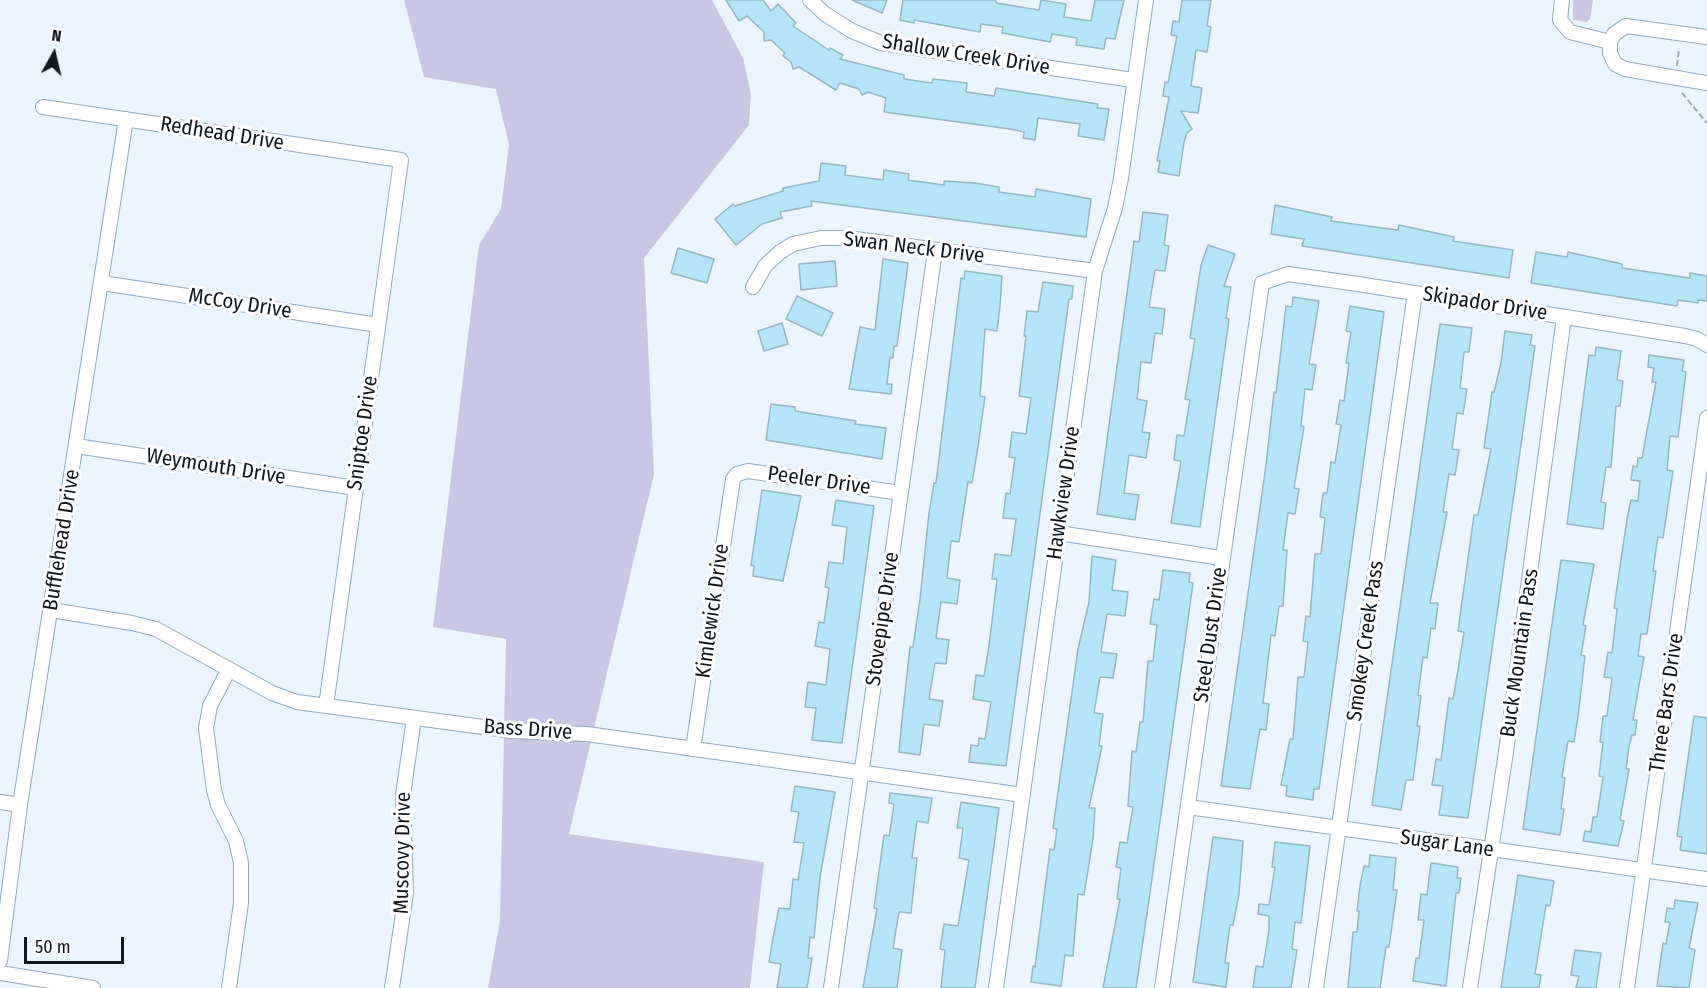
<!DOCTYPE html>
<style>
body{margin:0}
#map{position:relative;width:1707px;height:988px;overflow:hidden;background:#ebf5ff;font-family:"Fira Sans Condensed",sans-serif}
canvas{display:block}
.north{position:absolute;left:24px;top:24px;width:60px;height:60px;-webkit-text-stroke:4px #fff;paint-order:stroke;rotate:8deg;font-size:16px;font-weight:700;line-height:24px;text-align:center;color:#0f171f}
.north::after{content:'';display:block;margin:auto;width:21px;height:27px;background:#0f171f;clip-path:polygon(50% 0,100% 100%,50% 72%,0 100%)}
.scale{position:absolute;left:24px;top:937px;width:100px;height:27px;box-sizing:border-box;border:3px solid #0f171f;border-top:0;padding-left:8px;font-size:18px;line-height:21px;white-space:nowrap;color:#0f171f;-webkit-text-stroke:4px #fff;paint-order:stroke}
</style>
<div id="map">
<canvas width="1707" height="988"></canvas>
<div class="north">N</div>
<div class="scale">50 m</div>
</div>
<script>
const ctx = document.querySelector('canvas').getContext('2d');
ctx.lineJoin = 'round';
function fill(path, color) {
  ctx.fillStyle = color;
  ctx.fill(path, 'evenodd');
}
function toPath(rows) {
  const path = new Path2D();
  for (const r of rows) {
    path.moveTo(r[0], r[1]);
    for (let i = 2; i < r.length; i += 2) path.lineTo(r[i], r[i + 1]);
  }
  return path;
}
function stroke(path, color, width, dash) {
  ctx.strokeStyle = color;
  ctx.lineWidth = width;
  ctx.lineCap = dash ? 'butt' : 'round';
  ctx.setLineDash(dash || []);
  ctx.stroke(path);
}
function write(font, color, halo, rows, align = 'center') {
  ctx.font = font + ' "Fira Sans Condensed",sans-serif';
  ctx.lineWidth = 6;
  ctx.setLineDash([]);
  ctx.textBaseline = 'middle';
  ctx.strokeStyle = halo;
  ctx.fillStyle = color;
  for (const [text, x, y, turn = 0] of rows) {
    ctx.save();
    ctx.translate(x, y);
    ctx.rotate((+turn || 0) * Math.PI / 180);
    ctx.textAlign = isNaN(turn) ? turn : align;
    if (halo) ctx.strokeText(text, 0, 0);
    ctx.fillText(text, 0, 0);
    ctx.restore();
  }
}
fill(toPath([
 [404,0,712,0,743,58,751,94,749,125,644,258,654,474,569,834,764,862,750,988,488,988,500,920,506,639,433,627,479,245,501,209,509,145,496,89,424,77],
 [1573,0,1593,0,1590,19,1587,22,1573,20]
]), '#cac6e5');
const building = toPath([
 [726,0,763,0,771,11,778,4,796,23,793,26,829,50,830,48,843,55,840,59,904,75,904,79,932,83,933,79,967,83,966,92,994,96,996,88,1098,104,1097,108,1109,109,1104,140,1078,136,1080,124,1038,118,1035,140,1023,138,1024,132,1010,129,884,112,886,98,868,92,862,95,859,89,840,83,836,90,799,67,793,69,791,62,783,56,785,53,771,40,764,41,764,32,747,16,739,21,726,0],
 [852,0,887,0,882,13,852,0],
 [903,0,996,0,996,3,1039,10,1041,0,1066,4,1064,17,1091,21,1095,0,1124,0,1115,39,1106,38,1104,49,1076,45,1077,38,1052,34,1050,42,1002,33,1003,27,981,24,980,32,914,20,914,23,900,20,903,0],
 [1182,0,1211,0,1207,26,1211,27,1207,52,1196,50,1191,86,1202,88,1198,113,1181,111,1192,129,1187,133,1184,142,1179,176,1158,172,1160,161,1157,161,1169,97,1163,96,1165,82,1168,83,1177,36,1171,35,1173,21,1179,22,1182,0],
 [821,163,846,166,845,175,883,180,884,170,909,174,908,180,944,185,944,181,975,183,999,187,999,192,1035,197,1036,189,1091,199,1086,237,811,201,812,206,780,212,782,218,762,224,736,245,715,219,733,204,735,206,783,191,783,188,819,181,821,163],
 [1275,205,1332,217,1331,221,1398,230,1399,225,1454,237,1453,241,1513,250,1509,278,1302,246,1304,239,1271,234,1275,205],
 [1143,212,1168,215,1164,245,1169,246,1165,271,1155,270,1149,307,1165,309,1162,334,1155,333,1151,363,1141,362,1137,399,1147,401,1142,432,1150,433,1146,458,1129,455,1124,493,1139,495,1135,520,1097,514,1134,241,1139,242,1143,212],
 [1208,245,1235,254,1224,286,1231,287,1226,318,1229,319,1200,527,1171,523,1181,461,1174,460,1177,435,1184,436,1190,400,1185,399,1195,339,1190,338,1201,265,1208,245],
 [678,248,714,259,707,283,671,273,678,248],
 [1536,252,1567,257,1568,252,1622,264,1622,268,1690,278,1690,273,1707,276,1707,301,1698,300,1698,303,1678,300,1677,306,1531,283,1536,252],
 [883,259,908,263,897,346,894,346,893,358,890,357,887,384,892,384,891,394,849,389,860,327,875,330,883,259],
 [835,261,837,286,801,290,799,264,835,261],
 [965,271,1002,276,1000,306,997,331,985,329,980,396,985,397,977,453,972,483,968,482,959,542,951,541,947,578,960,580,957,604,941,602,936,638,949,640,946,664,935,663,929,699,943,701,939,726,924,724,920,755,899,752,902,720,910,647,913,647,920,599,929,513,934,483,936,483,961,278,964,279,965,271],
 [1043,282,1073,286,1072,299,1069,299,1006,766,969,762,971,745,978,746,979,738,985,739,991,702,973,699,976,675,984,676,989,646,997,579,992,579,995,554,1011,556,1016,519,1003,518,1006,493,1010,494,1015,458,1009,457,1012,432,1026,434,1031,398,1019,396,1026,336,1024,336,1027,311,1038,312,1043,282],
 [797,296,833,313,822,336,786,319,797,296],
 [1293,297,1319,301,1309,364,1316,365,1312,390,1305,389,1301,426,1304,427,1294,488,1299,489,1295,514,1288,513,1283,550,1287,550,1283,606,1279,606,1275,636,1271,635,1263,703,1269,704,1266,730,1260,729,1250,789,1221,786,1266,465,1274,392,1276,393,1286,306,1292,307,1293,297],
 [1350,306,1384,312,1319,789,1314,789,1313,800,1286,796,1287,786,1281,785,1290,739,1293,739,1298,677,1304,677,1308,642,1303,641,1306,616,1310,617,1315,554,1321,554,1325,518,1320,517,1323,493,1327,493,1331,462,1335,463,1341,425,1336,424,1340,400,1344,401,1349,363,1346,363,1351,332,1346,331,1350,306],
 [782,323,788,344,764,351,758,331,782,323],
 [1440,324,1472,328,1469,352,1464,352,1460,388,1467,389,1463,414,1457,413,1452,449,1459,450,1455,475,1449,474,1443,512,1447,512,1430,603,1438,603,1435,629,1431,628,1427,658,1423,657,1418,695,1421,696,1417,726,1420,726,1413,780,1406,780,1401,810,1372,805,1440,324],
 [1505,331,1532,335,1530,345,1535,346,1468,818,1439,815,1443,786,1432,785,1436,759,1441,760,1449,698,1453,699,1458,670,1464,632,1458,631,1474,515,1478,515,1491,449,1484,448,1492,392,1494,392,1501,363,1505,331],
 [1596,347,1621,351,1617,380,1623,381,1620,406,1616,406,1611,467,1606,467,1601,502,1606,503,1603,529,1567,524,1589,355,1595,356,1596,347],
 [1649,355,1684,360,1682,371,1686,372,1678,437,1670,436,1667,470,1673,471,1663,538,1658,537,1656,549,1653,571,1656,571,1647,634,1641,634,1638,656,1644,657,1633,720,1637,720,1635,735,1632,735,1629,746,1626,769,1629,769,1620,820,1624,821,1618,846,1583,841,1585,831,1591,832,1593,817,1597,817,1603,777,1599,776,1603,742,1600,742,1603,716,1607,716,1612,678,1604,677,1608,652,1612,653,1617,609,1614,608,1627,519,1631,500,1638,501,1640,481,1631,480,1633,466,1637,467,1638,458,1642,458,1656,382,1652,382,1654,368,1648,367,1649,355],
 [771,404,795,407,795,411,856,421,855,424,886,428,882,459,766,440,771,404],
 [762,490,801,496,783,581,753,576,754,566,751,565,762,490],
 [836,500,874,506,842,743,812,740,816,708,805,707,808,682,826,685,830,649,815,646,819,622,824,623,829,588,825,587,829,562,843,564,847,527,832,525,836,500],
 [1092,556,1116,560,1112,590,1128,592,1125,616,1107,614,1101,652,1117,654,1113,678,1100,677,1094,713,1103,714,1099,746,1102,746,1089,808,1095,808,1093,839,1084,895,1078,894,1073,956,1065,955,1061,986,1031,982,1033,966,1035,967,1050,849,1054,850,1057,829,1053,828,1078,649,1089,602,1092,556],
 [1561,560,1594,564,1583,625,1586,626,1581,655,1585,656,1578,717,1574,742,1568,741,1562,777,1565,778,1561,809,1564,809,1560,835,1523,829,1561,560],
 [1163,570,1190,573,1189,582,1193,583,1150,893,1136,988,1103,988,1120,899,1117,899,1121,868,1116,867,1120,842,1127,843,1133,807,1128,806,1132,751,1136,752,1140,722,1143,722,1148,661,1153,661,1157,625,1150,624,1154,599,1159,600,1163,570],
 [1694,716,1707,718,1707,854,1680,850,1682,837,1677,836,1694,716],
 [795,786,835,792,820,877,814,938,810,937,808,958,812,958,807,988,777,988,781,964,769,962,773,938,779,908,790,909,793,879,798,880,804,843,794,842,799,812,791,811,795,786],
 [890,793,932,798,928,823,917,821,912,858,917,858,911,913,899,912,893,948,902,950,897,988,863,988,877,909,874,908,884,835,889,836,892,818,894,804,889,803,890,793],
 [961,802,999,808,975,988,941,988,945,950,940,949,944,924,958,926,969,860,959,858,963,828,957,828,961,802],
 [1213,837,1243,841,1239,894,1233,925,1230,925,1225,963,1229,963,1226,987,1193,982,1213,837],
 [1275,842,1310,846,1301,923,1295,922,1292,949,1297,950,1291,988,1253,988,1256,966,1263,967,1269,930,1269,916,1258,914,1259,904,1269,905,1275,867,1272,867,1275,842],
 [1370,855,1396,858,1393,890,1397,890,1389,947,1386,947,1380,988,1348,988,1353,932,1357,932,1359,911,1357,911,1360,886,1364,866,1369,867,1370,855],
 [1431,863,1458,867,1457,878,1461,878,1459,893,1456,893,1446,986,1413,981,1416,958,1419,958,1424,920,1418,920,1421,894,1427,895,1431,863],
 [1518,875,1554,881,1550,906,1546,905,1535,974,1541,975,1539,988,1501,988,1518,875],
 [1675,900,1698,903,1689,948,1695,950,1689,988,1657,986,1663,943,1666,944,1670,922,1665,922,1667,908,1674,909,1675,900],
 [1575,950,1601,953,1596,988,1576,988,1579,976,1571,975,1575,950]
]);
fill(building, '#b5e4f9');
stroke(building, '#95b6c5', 1.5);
const minor = toPath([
 [810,0,825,14,852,31,881,43,1133,80],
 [1562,0,1560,20,1570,32,1610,42],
 [1707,37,1626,26,1614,34,1610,42,1610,53,1615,64,1625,69,1707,83],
 [43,107,401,160,326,706],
 [102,283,378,325],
 [753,287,765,266,780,252,793,244,821,238,848,238,1095,271],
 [76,446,356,488],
 [1059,533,1221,558],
 [51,610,132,623,156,629,272,693,297,702,513,731,587,734,1023,795],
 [693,749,733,479,737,474,748,471,901,493],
 [0,802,20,805],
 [1188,807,1707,879],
 [0,961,20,805,126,119],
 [0,973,93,988],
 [229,988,241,903,241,863,236,841,218,805,214,790,206,728,210,706,229,669],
 [392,988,406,893,403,795,414,718],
 [831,988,935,251],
 [996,988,1095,271,1115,208,1121,178,1146,0],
 [1162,988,1262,283,1288,274,1358,284,1685,336,1697,339,1707,345],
 [1316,988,1415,293],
 [1470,988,1506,752,1564,317],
 [1627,988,1707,418]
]);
stroke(minor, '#93a9c0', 16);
stroke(toPath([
 [1677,66,1679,48],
 [1682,93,1707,123]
]), '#a1aab3', 2, [6, 3]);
stroke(minor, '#fff', 14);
write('21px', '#0f171f', '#fff', [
 ["Shallow Creek Drive",966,55,9],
 ["Redhead Drive",222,134,9],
 ["Swan Neck Drive",914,248,7],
 ["McCoy Drive",240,304,9],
 ["Skipador Drive",1485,304,9],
 ["Sniptoe Drive",363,433,-82],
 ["Weymouth Drive",216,467,9],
 ["Peeler Drive",819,481,8],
 ["Hawkview Drive",1064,493,-82],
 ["Bufflehead Drive",62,540,-81],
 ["Kimlewick Drive",713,611,-82],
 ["Stovepipe Drive",883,619,-82],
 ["Steel Dust Drive",1211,635,-82],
 ["Smokey Creek Pass",1366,641,-82],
 ["Buck Mountain Pass",1520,653,-82],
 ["Three Bars Drive",1667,703,-82],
 ["Bass Drive",528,730,4],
 ["Sugar Lane",1447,844,8],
 ["Muscovy Drive",403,853,-89]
]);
</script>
